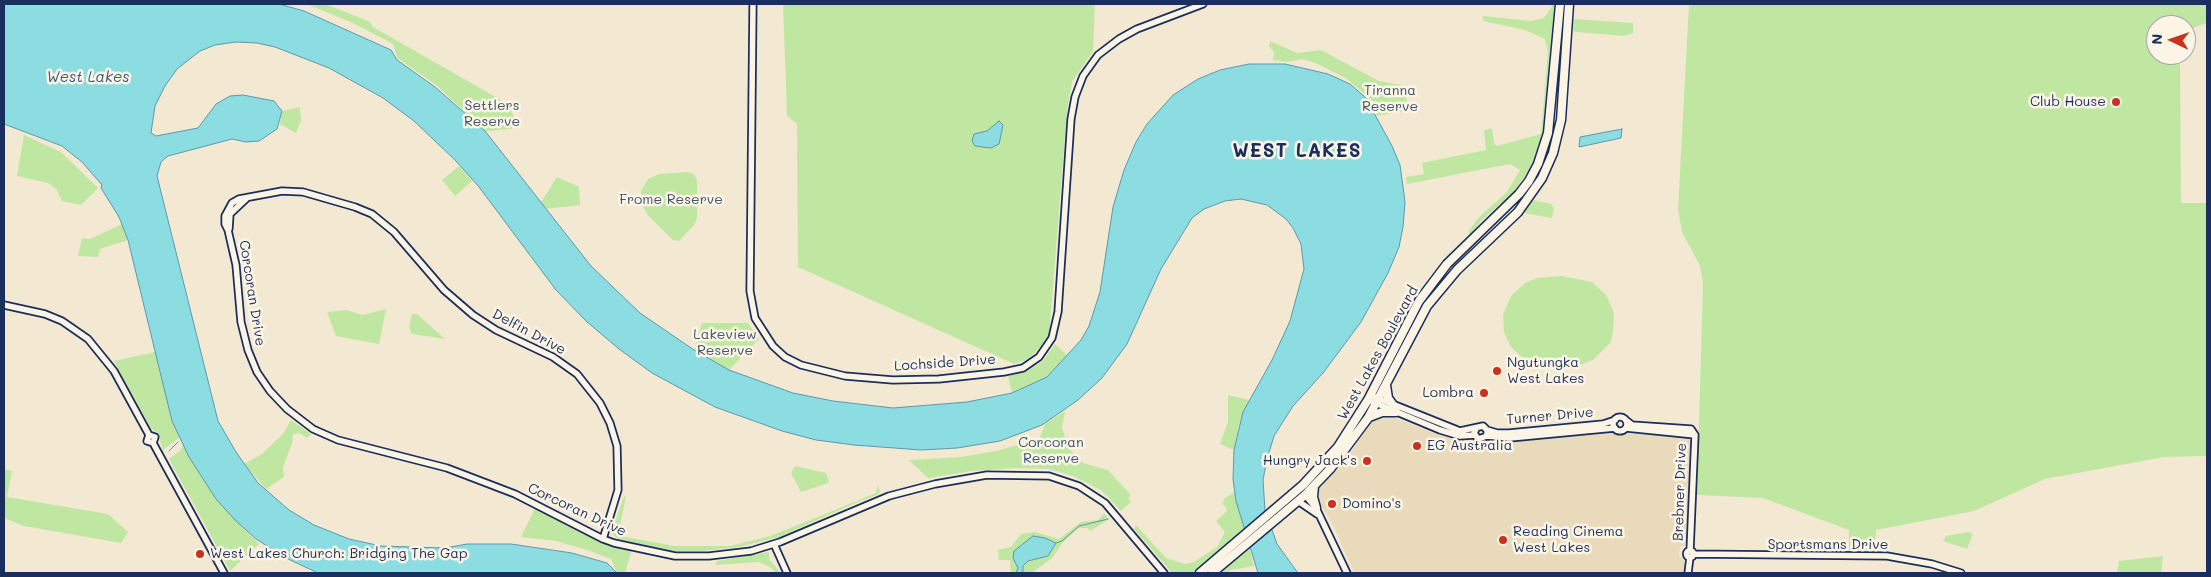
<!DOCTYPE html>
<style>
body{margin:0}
#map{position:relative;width:2211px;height:577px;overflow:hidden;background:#f3e9d2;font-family:Mali,sans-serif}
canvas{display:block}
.frame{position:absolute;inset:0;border:5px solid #1b2f5e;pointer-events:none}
.north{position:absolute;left:2146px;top:15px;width:50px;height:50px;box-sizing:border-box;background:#fcf5e5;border:1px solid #a2a6af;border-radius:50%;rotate:273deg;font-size:14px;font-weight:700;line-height:20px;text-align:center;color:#1b2f5e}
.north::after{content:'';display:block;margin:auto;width:18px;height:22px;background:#c8321e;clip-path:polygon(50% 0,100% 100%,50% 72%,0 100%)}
</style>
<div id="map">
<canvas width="2211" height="577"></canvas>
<div class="frame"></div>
<div class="north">N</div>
</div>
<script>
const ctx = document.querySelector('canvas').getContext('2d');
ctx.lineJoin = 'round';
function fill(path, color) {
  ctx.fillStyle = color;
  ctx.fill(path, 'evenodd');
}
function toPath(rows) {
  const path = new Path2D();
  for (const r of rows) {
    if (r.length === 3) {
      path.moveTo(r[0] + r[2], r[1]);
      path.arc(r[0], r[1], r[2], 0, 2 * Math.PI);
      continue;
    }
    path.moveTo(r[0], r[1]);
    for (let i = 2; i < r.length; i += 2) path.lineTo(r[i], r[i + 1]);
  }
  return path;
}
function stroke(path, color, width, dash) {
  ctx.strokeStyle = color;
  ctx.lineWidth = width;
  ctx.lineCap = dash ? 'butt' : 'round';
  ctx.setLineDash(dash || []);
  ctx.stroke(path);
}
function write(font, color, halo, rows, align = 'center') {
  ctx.font = font + ' Mali,sans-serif';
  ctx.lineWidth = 5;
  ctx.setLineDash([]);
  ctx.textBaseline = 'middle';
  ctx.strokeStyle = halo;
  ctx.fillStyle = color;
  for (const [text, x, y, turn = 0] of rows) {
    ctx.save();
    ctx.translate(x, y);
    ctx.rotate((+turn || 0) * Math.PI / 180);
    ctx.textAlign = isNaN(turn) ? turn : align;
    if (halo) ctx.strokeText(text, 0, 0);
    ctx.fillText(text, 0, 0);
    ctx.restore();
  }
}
fill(toPath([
 [1388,415,1436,434,1454,439,1487,442,1529,440,1600,433,1687,435,1691,439,1686,540,1685,545,1680,547,1679,555,1686,563,1685,573,1354,573,1333,525,1318,500,1317,494,1319,488,1354,448,1372,420,1379,416]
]), '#e8dabb');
fill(toPath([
 [306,4,326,4,370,22,373,27,508,104,516,122,512,129,485,131,436,85,397,58,393,44,353,23],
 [783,4,1095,4,1093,51,1072,82,1067,111,1049,337,1029,359,1014,364,798,267,797,124,787,116],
 [1552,4,1555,4,1548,101,1544,129,1539,149,1529,170,1513,193,1481,221,1470,235,1468,232,1480,216,1507,192,1520,170,1510,164,1407,184,1406,177,1424,174,1422,163,1486,150,1484,130,1492,128,1494,144,1497,146,1541,134,1548,52,1545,39,1525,30,1483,21,1483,16,1531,21,1544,18,1551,8],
 [1689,4,2207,4,2207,23,2186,30,2186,25,2156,25,2156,55,2180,55,2181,203,2207,203,2207,456,2164,457,2045,479,1974,511,1876,530,1875,543,1870,543,1869,550,1849,550,1849,530,1763,498,1697,495,1703,283,1700,266,1682,232,1678,210],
 [1574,19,1633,23,1633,33,1624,36,1576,32,1573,30],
 [1270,41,1297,53,1321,50,1379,81,1402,85,1410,110,1377,116,1375,103,1347,79,1318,64,1302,59,1287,62,1273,60,1274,52,1269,46],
 [300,107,301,120,296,133,280,124,282,111],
 [24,135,61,152,98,188,81,205,62,201,56,189,48,183,17,176],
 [459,166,472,181,455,196,442,180],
 [688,172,694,174,697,180,697,218,694,225,679,241,673,240,647,214,641,203,641,191,648,179,659,174],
 [557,177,579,187,580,205,546,209,541,202],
 [1533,200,1551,204,1554,208,1552,218,1524,213],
 [122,224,128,240,100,249,98,257,78,256,82,238,90,239],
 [1562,276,1592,282,1606,295,1614,313,1613,333,1610,343,1593,360,1580,365,1545,365,1543,363,1523,358,1511,347,1504,333,1503,315,1511,296,1525,283,1537,278],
 [386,309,379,344,336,336,327,312,347,310,362,315],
 [412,314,417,314,445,339,412,334,409,328],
 [702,323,748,323,759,339,729,370,694,350],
 [1055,344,1068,356,1059,366,1047,377,1012,393,1008,376,1025,372,1043,361],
 [155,352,172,421,180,437,163,450,158,434,151,428,114,361],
 [1228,395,1249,400,1239,425,1234,450,1220,444,1228,422],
 [1065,411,1062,428,1069,448,1076,457,1083,463,1108,470,1131,495,1128,498,1131,502,1121,511,1101,490,1073,476,1049,469,1017,468,972,471,928,478,909,460,961,457,996,451,1021,444,1040,437,1045,424],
 [291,420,311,434,307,438,299,433,293,434,292,444,283,467,284,477,266,489,244,464,262,454,282,435],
 [183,444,216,499,259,544,230,571,169,459,180,451],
 [795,466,826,473,829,481,828,483,801,492,791,473],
 [4,469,12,471,7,497,108,514,128,532,121,543,24,526,4,518],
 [878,485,880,492,877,495,858,502,779,537,739,547,702,551,670,551,619,539,611,534,624,496,626,497,619,529,620,534,625,537,675,546,730,546,770,536,825,514,876,493],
 [1235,492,1244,529,1194,573,1172,573,1134,529,1136,525,1166,558,1185,564,1194,562,1217,547,1225,532,1216,521,1227,511,1225,506,1222,504,1225,498],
 [537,504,603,539,632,549,625,573,617,573,611,559,587,550,556,541,521,537],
 [1104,513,1109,519,1090,531,1088,528,1079,528,1063,542,1052,558,1032,573,1011,573,1010,560,999,560,998,550,1011,547,1021,534,1035,532,1059,539,1081,522,1098,520],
 [1969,532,1973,534,1967,549,1943,541,1946,536],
 [1249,546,1254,566,1231,570,1227,573,1218,573],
 [769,552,769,559,781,573,776,573,770,567,759,562,715,565,717,561],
 [2163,556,2161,573,2117,573,2119,561]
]), '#c0e7a2');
const water = toPath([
 [4,4,279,4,304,11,391,50,397,60,435,87,485,131,591,266,640,313,694,350,729,370,793,393,833,401,893,408,967,402,1012,393,1047,377,1081,340,1089,326,1100,292,1113,207,1124,170,1136,142,1147,124,1173,95,1198,79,1220,70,1249,64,1285,64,1328,74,1350,84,1373,104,1374,113,1392,146,1400,165,1405,202,1403,227,1399,247,1388,273,1361,322,1323,373,1293,406,1274,436,1267,459,1263,480,1265,510,1277,544,1298,573,1258,573,1236,501,1233,479,1234,450,1243,412,1272,360,1290,321,1304,269,1301,244,1293,228,1286,219,1267,205,1241,199,1225,201,1204,209,1192,218,1161,269,1127,344,1102,378,1078,400,1042,425,1000,441,957,448,921,450,854,445,816,440,782,431,715,407,652,373,619,349,586,321,556,290,479,187,456,161,414,121,383,98,329,68,275,47,257,43,236,42,215,45,200,51,177,69,165,86,155,106,151,133,156,136,198,128,216,104,230,96,243,95,274,101,282,111,277,129,259,141,246,142,232,139,168,156,161,162,157,176,218,421,236,452,258,483,289,510,314,525,349,539,381,546,445,548,467,544,511,544,572,553,607,563,617,573,318,573,286,558,256,539,235,520,216,499,189,457,172,421,128,240,119,217,101,188,102,185,82,162,62,146,4,124,4,4],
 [999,121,1003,125,999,144,991,148,975,146,972,141,974,134,987,131,999,121],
 [1622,129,1621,138,1579,147,1580,137,1622,129],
 [1033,536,1045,538,1056,543,1048,556,1028,561,1023,566,1023,573,1016,573,1018,568,1013,558,1014,551,1033,536]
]);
fill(water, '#8bdde2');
stroke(water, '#5e97ad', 1);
stroke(toPath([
 [169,451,178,442],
 [1056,543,1062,541,1079,526,1108,519]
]), '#5e97ad', 1);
const minor = toPath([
 [753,4,750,291,755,318,773,346,785,357,801,365,845,376,893,380,939,379,1004,372,1023,368,1039,357,1052,338,1058,312,1071,119,1075,97,1083,76,1098,55,1119,39,1137,29,1203,4],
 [229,229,230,214,247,198],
 [4,305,45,314,62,321,88,339,114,371,149,435],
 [1375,397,1460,431,1483,426,1487,430,1487,436,1478,439,1474,433,1476,429],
 [1373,402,1440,430,1460,436,1475,435],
 [1620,424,7],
 [1627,421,1632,425,1691,429,1695,435],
 [1626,428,1695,435],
 [1487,430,1497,433,1509,433,1603,424,1615,420],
 [149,435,155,437,153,443],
 [149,435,147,441,153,443],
 [1487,436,1510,438,1615,428],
 [153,443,224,573],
 [1305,495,1316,508,1347,573],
 [1298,501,1317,514],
 [603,539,618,490,617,446,610,423,600,403,577,374,553,357,496,330,473,315,444,290,394,232,372,214,355,207,303,192,282,191,239,199,232,203,225,216,225,224,228,230,236,265,241,322,248,350,257,372,270,391,287,409,313,429,338,440,447,468,515,494,603,539,614,543,675,556,709,556,751,551,780,542,889,496,935,484,987,475,1049,476,1079,486,1105,503,1164,573],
 [774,544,787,573],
 [1690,554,3.5],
 [1690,551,1695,435],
 [1693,554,1887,556,1932,564,1961,573],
 [1688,573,1690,557]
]);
const major = toPath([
 [1386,385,1388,398,1393,405],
 [1369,417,1382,412,1396,412],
 [1314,486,1313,497,1316,508],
 [1200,573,1303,485,1338,447,1368,400,1419,301,1447,264,1519,194,1529,181,1538,164,1548,133,1560,4],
 [1212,573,1305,495,1330,469,1368,418,1427,306,1457,270,1518,212,1542,178,1553,153,1561,120,1569,4]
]);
stroke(minor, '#1b2f5e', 9);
stroke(major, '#1b2f5e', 11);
stroke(minor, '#fcf5e5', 5.5);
stroke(major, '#fcf5e5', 8);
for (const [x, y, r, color] of [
 [2116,102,5,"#c8321e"],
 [1497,371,5,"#c8321e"],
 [1484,393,5,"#c8321e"],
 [1417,446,5,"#c8321e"],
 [1367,461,5,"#c8321e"],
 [1332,504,5,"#c8321e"],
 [1503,540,5,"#c8321e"],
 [200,554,5,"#c8321e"]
]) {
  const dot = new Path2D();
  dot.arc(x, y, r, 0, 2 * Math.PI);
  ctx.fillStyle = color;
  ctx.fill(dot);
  stroke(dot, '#fcf5e5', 2);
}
write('14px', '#3c546c', '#fcf5e5', [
 ["Tiranna",1390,91],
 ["Reserve",1390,107],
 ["Settlers",492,106],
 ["Reserve",492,122],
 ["Frome Reserve",671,200],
 ["Lakeview",725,335],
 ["Reserve",725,351],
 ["Corcoran",1051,443],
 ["Reserve",1051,459]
]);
write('14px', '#1b2f5e', '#fcf5e5', [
 ["Club House",2106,102,"right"],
 ["Ngutungka",1507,363],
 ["West Lakes",1507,379],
 ["Lombra",1474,393,"right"],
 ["EG Australia",1427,446],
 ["Hungry Jack's",1357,461,"right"],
 ["Domino's",1342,504],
 ["Reading Cinema",1513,532],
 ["West Lakes",1513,548],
 ["West Lakes Church: Bridging The Gap",210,554]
], 'left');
write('14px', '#1b2f5e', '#fcf5e5', [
 ["Corcoran Drive",252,293,81],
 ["Delfin Drive",529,332,28],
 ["West Lakes Boulevard",1378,353,-61],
 ["Lochside Drive",945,363,-4],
 ["Turner Drive",1550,416,-5],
 ["Brebner Drive",1680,492,-88],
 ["Corcoran Drive",577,510,25],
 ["Sportsmans Drive",1828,545]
]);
write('italic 15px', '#375a7f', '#fcf5e5', [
 ["West Lakes",88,77]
]);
ctx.letterSpacing = '1px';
write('bold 19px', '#1b2f5e', '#fcf5e5', [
 ["WEST LAKES",1297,151]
]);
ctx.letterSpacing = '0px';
</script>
